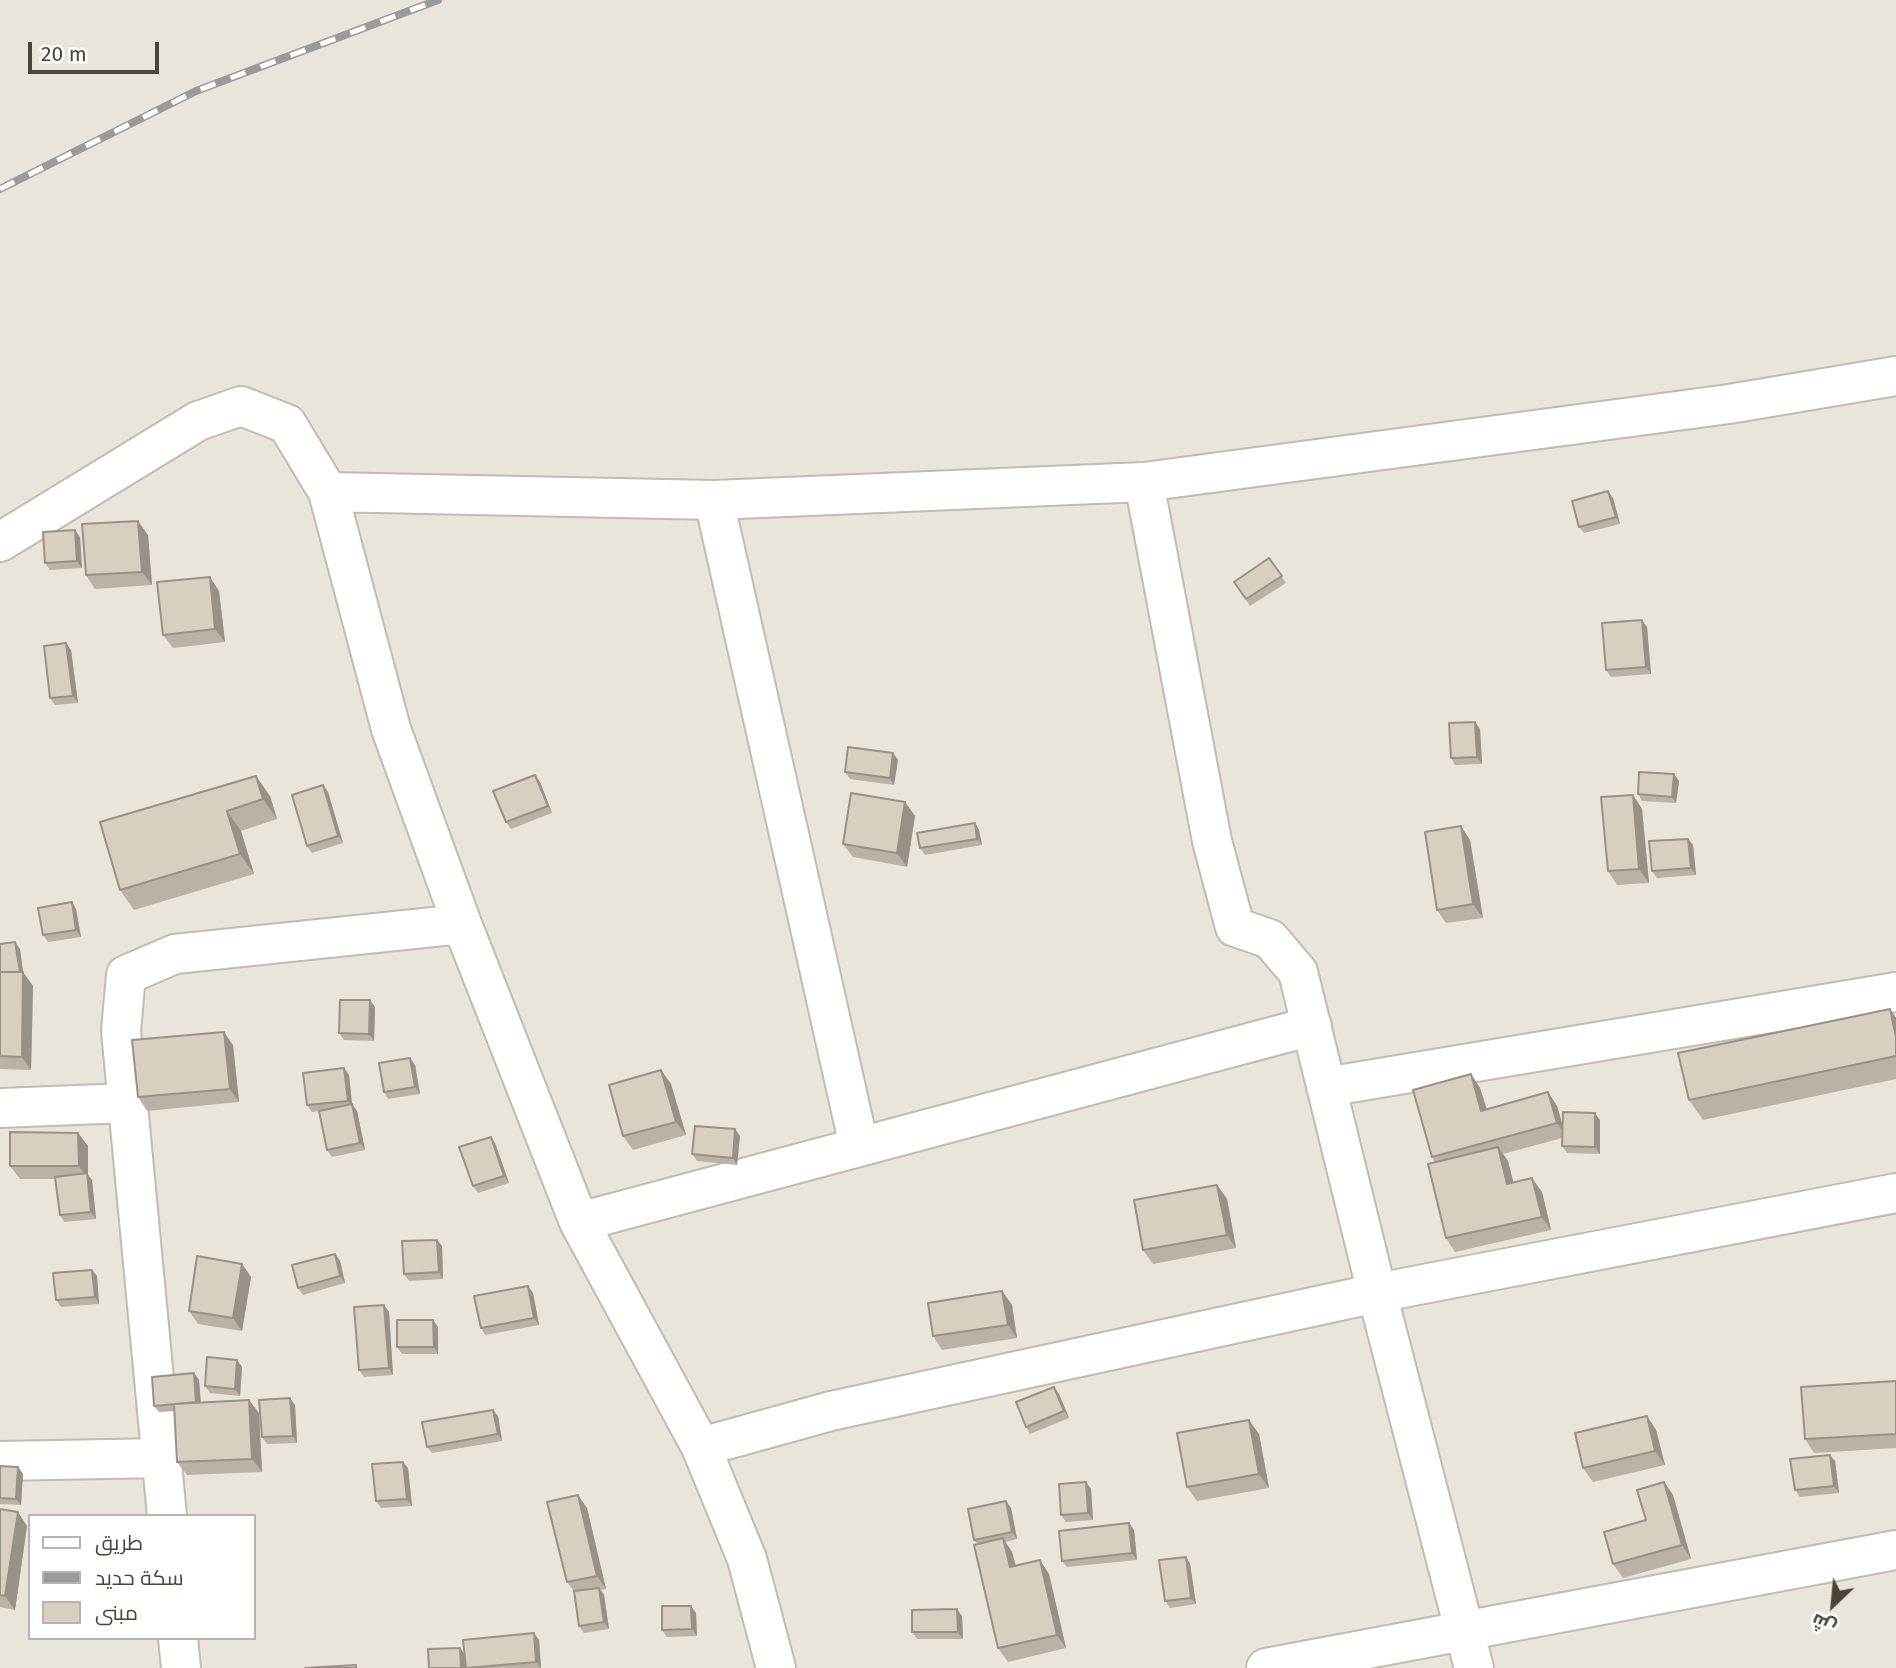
<!DOCTYPE html>
<meta charset="utf-8">
<style>
body{margin:0}
#map{position:relative;width:1896px;height:1668px;overflow:hidden;background:#f6f3ec;font-family:"Fira Sans",Cairo,sans-serif}
canvas{display:block}
.legend{position:absolute;left:28px;top:1514px;width:228px;height:126px;box-sizing:border-box;background:#fff;border:2px solid #b7b4b0;margin:0;padding:9px 12px;list-style:none;font-size:21px;color:#4b4439}
.legend li{display:flex;align-items:center;gap:14px;height:35px}
.legend b{width:35px;border:2px solid #b7b4b0}
.north{position:absolute;left:1798px;top:1570px;width:70px;height:70px;-webkit-text-stroke:5px #fff;paint-order:stroke;rotate:206deg;font-size:19px;font-weight:700;line-height:28px;text-align:center;color:#4b4439}
.north::after{content:'';display:block;margin:auto;width:24px;height:32px;background:#4b4439;clip-path:polygon(50% 0,100% 100%,50% 72%,0 100%)}
.scale{position:absolute;left:28px;top:42px;width:131px;height:32px;box-sizing:border-box;border:4px solid #4b4439;border-top:0;padding-left:9px;font-size:21px;line-height:24px;white-space:nowrap;color:#4b4439;-webkit-text-stroke:5px #fff;paint-order:stroke}
</style>
<div id="map">
<canvas width="1896" height="1668"></canvas>
<ul class="legend">
<li><b style="height:9px;background:#fff"></b>طريق</li>
<li><b style="height:9px;background:#9a9a9a"></b>سكة حديد</li>
<li><b style="height:19px;background:#d8cfc1"></b>مبنى</li>
</ul>
<div class="north">ش</div>
<div class="scale">20 m</div>
</div>
<script>
const ctx = document.querySelector('canvas').getContext('2d');
ctx.lineJoin = 'round';
function fill(path, color) {
  ctx.fillStyle = color;
  ctx.fill(path, 'evenodd');
}
function toPath(rows) {
  const path = new Path2D();
  for (const r of rows) {
    path.moveTo(r[0], r[1]);
    for (let i = 2; i < r.length; i += 2) path.lineTo(r[i], r[i + 1]);
  }
  return path;
}
function stroke(path, color, width, dash) {
  ctx.strokeStyle = color;
  ctx.lineWidth = width;
  ctx.lineCap = dash ? 'butt' : 'round';
  ctx.setLineDash(dash || []);
  ctx.stroke(path);
}
fill(toPath([
 [0,0,1896,0,1896,1668,0,1668],
 [30,1516,254,1516,254,1638,30,1638]
]), '#eae5da');
const minor = toPath([
 [1144,482,1212,841,1235,927,1270,939,1298,972,1377,1293,1474,1668],
 [328,492,714,500,1144,482,1729,404,1896,376],
 [714,500,859,1146],
 [0,542,198,421,241,406,287,424,328,492,391,729,462,924,579,1222,701,1447,747,1559,776,1668],
 [1326,1087,1896,992],
 [0,1108,128,1103],
 [579,1222,1312,1026],
 [701,1447,831,1411,1377,1293,1896,1193],
 [0,1461,162,1458],
 [167,1516,121,1031,126,975,175,954,462,924],
 [178,1638,181,1668],
 [1266,1668,1896,1550]
]);
stroke(minor, '#c2bbae', 42);
stroke(minor, '#fff', 38);
const rail = toPath([
 [0,189,196,91,438,0]
]);
stroke(rail, '#9a9a9a', 8);
stroke(rail, '#fff', 5, [16]);
fill(toPath([
 [1613,498,1620,524,1584,533,1579,527],
 [148,535,152,585,95,589,86,575],
 [80,537,82,568,50,570,45,563],
 [1269,558,1286,583,1250,606,1234,582],
 [219,591,225,642,173,648,163,635],
 [1647,627,1651,674,1611,677,1606,670],
 [71,650,78,703,55,705,50,698],
 [1480,729,1482,764,1455,765,1451,758],
 [893,753,898,760,894,785,850,779,845,772],
 [1674,774,1679,781,1676,803,1642,801,1638,794],
 [540,782,552,813,511,829,506,822],
 [328,792,343,843,312,853,307,846],
 [1633,795,1642,809,1649,883,1617,885,1608,871],
 [270,796,277,819,241,831,254,874,134,910,120,890,100,822],
 [905,802,915,816,907,867,853,857,843,844],
 [975,823,979,830,982,845,925,855,920,848],
 [1688,839,1693,845,1696,875,1657,878,1652,871],
 [1470,840,1483,918,1446,923,1437,910],
 [76,909,81,937,48,942,43,935],
 [0,944,20,949,23,972,33,986,31,1070,0,1069],
 [375,1007,374,1041,344,1040,339,1033],
 [1890,1009,1896,1018,1896,1079,1703,1120,1689,1100],
 [233,1045,239,1102,147,1111,138,1097],
 [415,1065,420,1094,388,1099,384,1092],
 [661,1070,671,1084,686,1135,633,1150,623,1136],
 [1471,1074,1480,1088,1487,1109,1548,1092,1557,1106,1562,1124,1600,1120,1600,1154,1567,1153,1562,1146,1562,1138,1503,1154,1508,1161,1513,1182,1542,1192,1551,1230,1455,1252,1446,1238,1435,1162,1432,1157],
 [349,1075,352,1104,357,1111,365,1150,332,1157,327,1150,319,1111,312,1112,307,1105],
 [78,1133,88,1146,88,1175,92,1180,96,1219,64,1222,60,1215,56,1179,20,1179,10,1166],
 [740,1136,737,1165,697,1161,692,1154],
 [495,1143,509,1183,478,1193,473,1186],
 [1217,1185,1227,1199,1236,1248,1153,1264,1143,1250],
 [437,1240,442,1246,443,1279,409,1281,404,1274],
 [335,1254,340,1261,345,1283,303,1295,298,1288],
 [242,1264,251,1277,242,1331,198,1324,189,1311],
 [97,1276,99,1304,61,1307,56,1300],
 [1002,1291,1012,1305,1017,1338,942,1350,933,1336],
 [533,1293,539,1325,485,1335,481,1328],
 [384,1305,389,1312,393,1375,364,1377,359,1370],
 [433,1320,438,1327,438,1354,402,1354,397,1347],
 [237,1360,242,1367,240,1396,210,1393,205,1386],
 [194,1373,199,1380,201,1402,259,1413,262,1472,187,1475,177,1462,175,1411,159,1412,154,1406],
 [1896,1381,1896,1448,1814,1453,1805,1439],
 [1059,1394,1069,1418,1030,1434,1026,1427],
 [295,1405,297,1443,267,1444,262,1437],
 [498,1416,502,1441,432,1453,427,1447],
 [1647,1416,1656,1430,1665,1465,1593,1482,1583,1468],
 [1259,1434,1269,1488,1197,1501,1187,1487],
 [1835,1461,1839,1493,1800,1497,1795,1490],
 [0,1466,18,1467,23,1474,21,1505,0,1504],
 [408,1468,412,1506,381,1508,376,1501],
 [1086,1482,1091,1489,1093,1520,1066,1522,1061,1515],
 [1664,1482,1673,1495,1691,1559,1623,1578,1613,1564,1646,1520],
 [587,1508,606,1589,601,1590,604,1595,609,1629,584,1633,579,1626,575,1593,567,1582],
 [1011,1508,1017,1539,1005,1542,1012,1552,1016,1565,1049,1574,1066,1648,1008,1662,998,1648,977,1544,974,1540],
 [0,1509,27,1526,15,1610,0,1607],
 [1129,1523,1134,1530,1137,1560,1067,1567,1062,1561],
 [1186,1557,1190,1564,1196,1604,1170,1608,1165,1601],
 [691,1606,696,1613,697,1636,667,1637,662,1630],
 [962,1616,963,1639,917,1639,912,1632],
 [539,1640,541,1668,466,1668,465,1655,465,1668,429,1668,460,1648,464,1655]
]), '#bab2a6');
fill(toPath([
 [1608,491,1613,498,1620,524,1616,517],
 [138,521,148,535,152,585,142,572],
 [75,530,80,537,82,568,77,561],
 [210,577,219,591,225,642,215,629],
 [1642,620,1647,627,1651,674,1646,667],
 [66,643,71,650,78,703,73,696],
 [1475,722,1480,729,1482,764,1477,757],
 [893,753,898,760,894,785,890,778],
 [1674,774,1679,781,1676,803,1672,797],
 [535,775,540,782,552,813,548,806],
 [256,776,270,796,277,819,263,799],
 [323,785,328,792,343,843,338,836],
 [1633,795,1642,809,1649,883,1639,869],
 [905,802,915,816,907,867,897,853],
 [227,811,241,831,254,874,240,854],
 [975,823,979,830,982,845,977,839],
 [1461,826,1470,840,1483,918,1473,904],
 [1688,839,1693,845,1696,875,1691,868],
 [72,902,76,909,81,937,76,930],
 [15,942,20,949,23,972,33,986,31,1070,22,1057,20,973],
 [370,1000,375,1007,374,1041,369,1034],
 [1890,1009,1896,1018,1896,1037],
 [224,1032,233,1045,239,1102,230,1089],
 [410,1058,415,1065,420,1094,415,1087],
 [344,1068,349,1075,352,1104,357,1111,365,1150,360,1143,353,1108,348,1101],
 [661,1070,671,1084,686,1135,676,1122],
 [1471,1074,1480,1088,1491,1124,1481,1111],
 [1548,1092,1557,1106,1566,1137,1557,1123],
 [1595,1113,1600,1120,1600,1154,1595,1147],
 [735,1129,740,1136,737,1165,733,1158],
 [78,1133,88,1146,88,1175,92,1180,96,1219,91,1212,87,1178,79,1166],
 [491,1137,495,1143,509,1183,504,1176],
 [1498,1147,1508,1161,1517,1197,1507,1184],
 [1532,1178,1542,1192,1551,1230,1542,1217],
 [1217,1185,1227,1199,1236,1248,1227,1235],
 [437,1240,442,1246,443,1279,439,1272],
 [335,1254,340,1261,345,1283,340,1276],
 [242,1264,251,1277,242,1331,233,1318],
 [92,1270,97,1276,99,1304,95,1297],
 [528,1286,533,1293,539,1325,534,1318],
 [1002,1291,1012,1305,1017,1338,1008,1325],
 [384,1305,389,1312,393,1375,389,1368],
 [433,1320,438,1327,438,1354,434,1347],
 [237,1360,242,1367,240,1396,235,1389],
 [194,1373,199,1380,201,1409,196,1402],
 [1054,1387,1059,1394,1069,1418,1064,1411],
 [290,1398,295,1405,297,1443,293,1436],
 [249,1400,259,1413,262,1472,252,1459],
 [493,1410,498,1416,502,1441,498,1434],
 [1647,1416,1656,1430,1665,1465,1655,1451],
 [1249,1420,1259,1434,1269,1488,1259,1474],
 [1830,1455,1835,1461,1839,1493,1834,1486],
 [403,1462,408,1468,412,1506,407,1499],
 [18,1467,23,1474,21,1505,16,1499],
 [1086,1482,1091,1489,1093,1520,1088,1513],
 [1664,1482,1673,1495,1691,1559,1682,1545],
 [578,1495,587,1508,606,1589,597,1576],
 [1006,1501,1011,1508,1017,1539,1012,1532],
 [18,1512,27,1526,15,1610,5,1596],
 [1129,1523,1134,1530,1137,1560,1132,1553],
 [1003,1538,1012,1552,1019,1580,1010,1567],
 [1186,1557,1190,1564,1196,1604,1191,1598],
 [1040,1560,1049,1574,1066,1648,1057,1635],
 [599,1588,604,1595,609,1629,604,1622],
 [691,1606,696,1613,697,1636,692,1629],
 [957,1609,962,1616,963,1639,958,1632],
 [534,1633,539,1640,541,1668,536,1662],
 [460,1648,465,1655,465,1668,461,1668]
]), '#979187');
const building = toPath([
 [1608,491,1616,517,1579,527,1572,501,1608,491],
 [138,521,142,572,86,575,82,524,138,521],
 [75,530,77,561,45,563,43,532,75,530],
 [1269,558,1282,576,1246,599,1234,582,1269,558],
 [210,577,215,629,163,635,157,582,210,577],
 [1642,620,1646,667,1606,670,1602,623,1642,620],
 [66,643,73,696,50,698,44,646,66,643],
 [1475,722,1477,757,1451,758,1449,723,1475,722],
 [848,747,893,753,890,778,845,772,848,747],
 [1639,772,1674,774,1672,797,1638,794,1639,772],
 [535,775,548,806,506,822,493,791,535,775],
 [256,776,263,799,227,811,240,854,120,890,100,822,256,776],
 [323,785,338,836,307,846,292,795,323,785],
 [851,793,905,802,897,853,843,844,851,793],
 [1633,795,1639,869,1608,871,1601,797,1633,795],
 [975,823,977,839,920,848,917,833,975,823],
 [1461,826,1473,904,1437,910,1425,832,1461,826],
 [1688,839,1691,868,1652,871,1649,841,1688,839],
 [72,902,76,930,43,935,38,908,72,902],
 [15,942,20,972,0,972,0,944,15,942],
 [0,972,23,972,22,1057,0,1056,0,972],
 [340,1000,370,1000,369,1034,339,1033,340,1000],
 [1890,1009,1896,1037,1896,1056,1689,1100,1678,1053,1890,1009],
 [224,1032,230,1089,138,1097,132,1040,224,1032],
 [410,1058,415,1087,384,1092,379,1063,410,1058],
 [344,1068,348,1101,307,1105,303,1073,344,1068],
 [661,1070,676,1122,623,1136,609,1085,661,1070],
 [1471,1074,1481,1111,1548,1092,1557,1123,1432,1157,1413,1090,1471,1074],
 [352,1104,360,1143,327,1150,319,1111,352,1104],
 [1563,1112,1595,1113,1595,1147,1562,1146,1563,1112],
 [695,1126,735,1129,733,1158,692,1154,695,1126],
 [10,1132,78,1133,79,1166,10,1166,10,1132],
 [491,1137,504,1176,473,1186,459,1147,491,1137],
 [1498,1147,1507,1184,1532,1178,1542,1217,1446,1238,1428,1164,1498,1147],
 [87,1173,91,1212,60,1215,55,1177,87,1173],
 [1217,1185,1227,1235,1143,1250,1134,1200,1217,1185],
 [437,1240,439,1272,404,1274,402,1241,437,1240],
 [335,1254,340,1276,298,1288,292,1265,335,1254],
 [197,1256,242,1264,233,1318,189,1311,197,1256],
 [92,1270,95,1297,56,1300,53,1273,92,1270],
 [528,1286,534,1318,481,1328,474,1296,528,1286],
 [1002,1291,1008,1325,933,1336,928,1303,1002,1291],
 [384,1305,389,1368,359,1370,354,1307,384,1305],
 [397,1320,433,1320,434,1347,397,1347,397,1320],
 [207,1357,237,1360,235,1389,205,1386,207,1357],
 [194,1373,196,1402,154,1406,152,1377,194,1373],
 [1896,1381,1896,1434,1805,1439,1801,1387,1896,1381],
 [1054,1387,1064,1411,1026,1427,1016,1402,1054,1387],
 [290,1398,293,1436,262,1437,259,1400,290,1398],
 [249,1400,252,1459,177,1462,174,1404,249,1400],
 [493,1410,498,1434,427,1447,422,1422,493,1410],
 [1647,1416,1655,1451,1583,1468,1575,1433,1647,1416],
 [1249,1420,1259,1474,1187,1487,1177,1433,1249,1420],
 [1830,1455,1834,1486,1795,1490,1790,1459,1830,1455],
 [403,1462,407,1499,376,1501,372,1464,403,1462],
 [0,1466,18,1467,16,1499,0,1498,0,1466],
 [1086,1482,1088,1513,1061,1515,1059,1484,1086,1482],
 [1664,1482,1682,1545,1613,1564,1604,1532,1646,1520,1637,1490,1664,1482],
 [578,1495,597,1576,567,1582,547,1502,578,1495],
 [1006,1501,1012,1532,974,1540,968,1509,1006,1501],
 [0,1509,18,1512,5,1596,0,1595,0,1509],
 [1129,1523,1132,1553,1062,1561,1059,1531,1129,1523],
 [1003,1538,1010,1567,1040,1560,1057,1635,998,1648,974,1545,1003,1538],
 [1186,1557,1191,1598,1165,1601,1159,1560,1186,1557],
 [599,1588,604,1622,579,1626,574,1591,599,1588],
 [662,1606,691,1606,692,1629,662,1630,662,1606],
 [957,1609,958,1632,912,1632,912,1610,957,1609],
 [534,1633,536,1662,466,1668,463,1640,534,1633],
 [460,1648,461,1668,429,1668,428,1649,460,1648],
 [356,1665,356,1668,305,1668,356,1665]
]);
fill(building, '#d8cfc1');
stroke(building, '#979187', 2);
</script>
